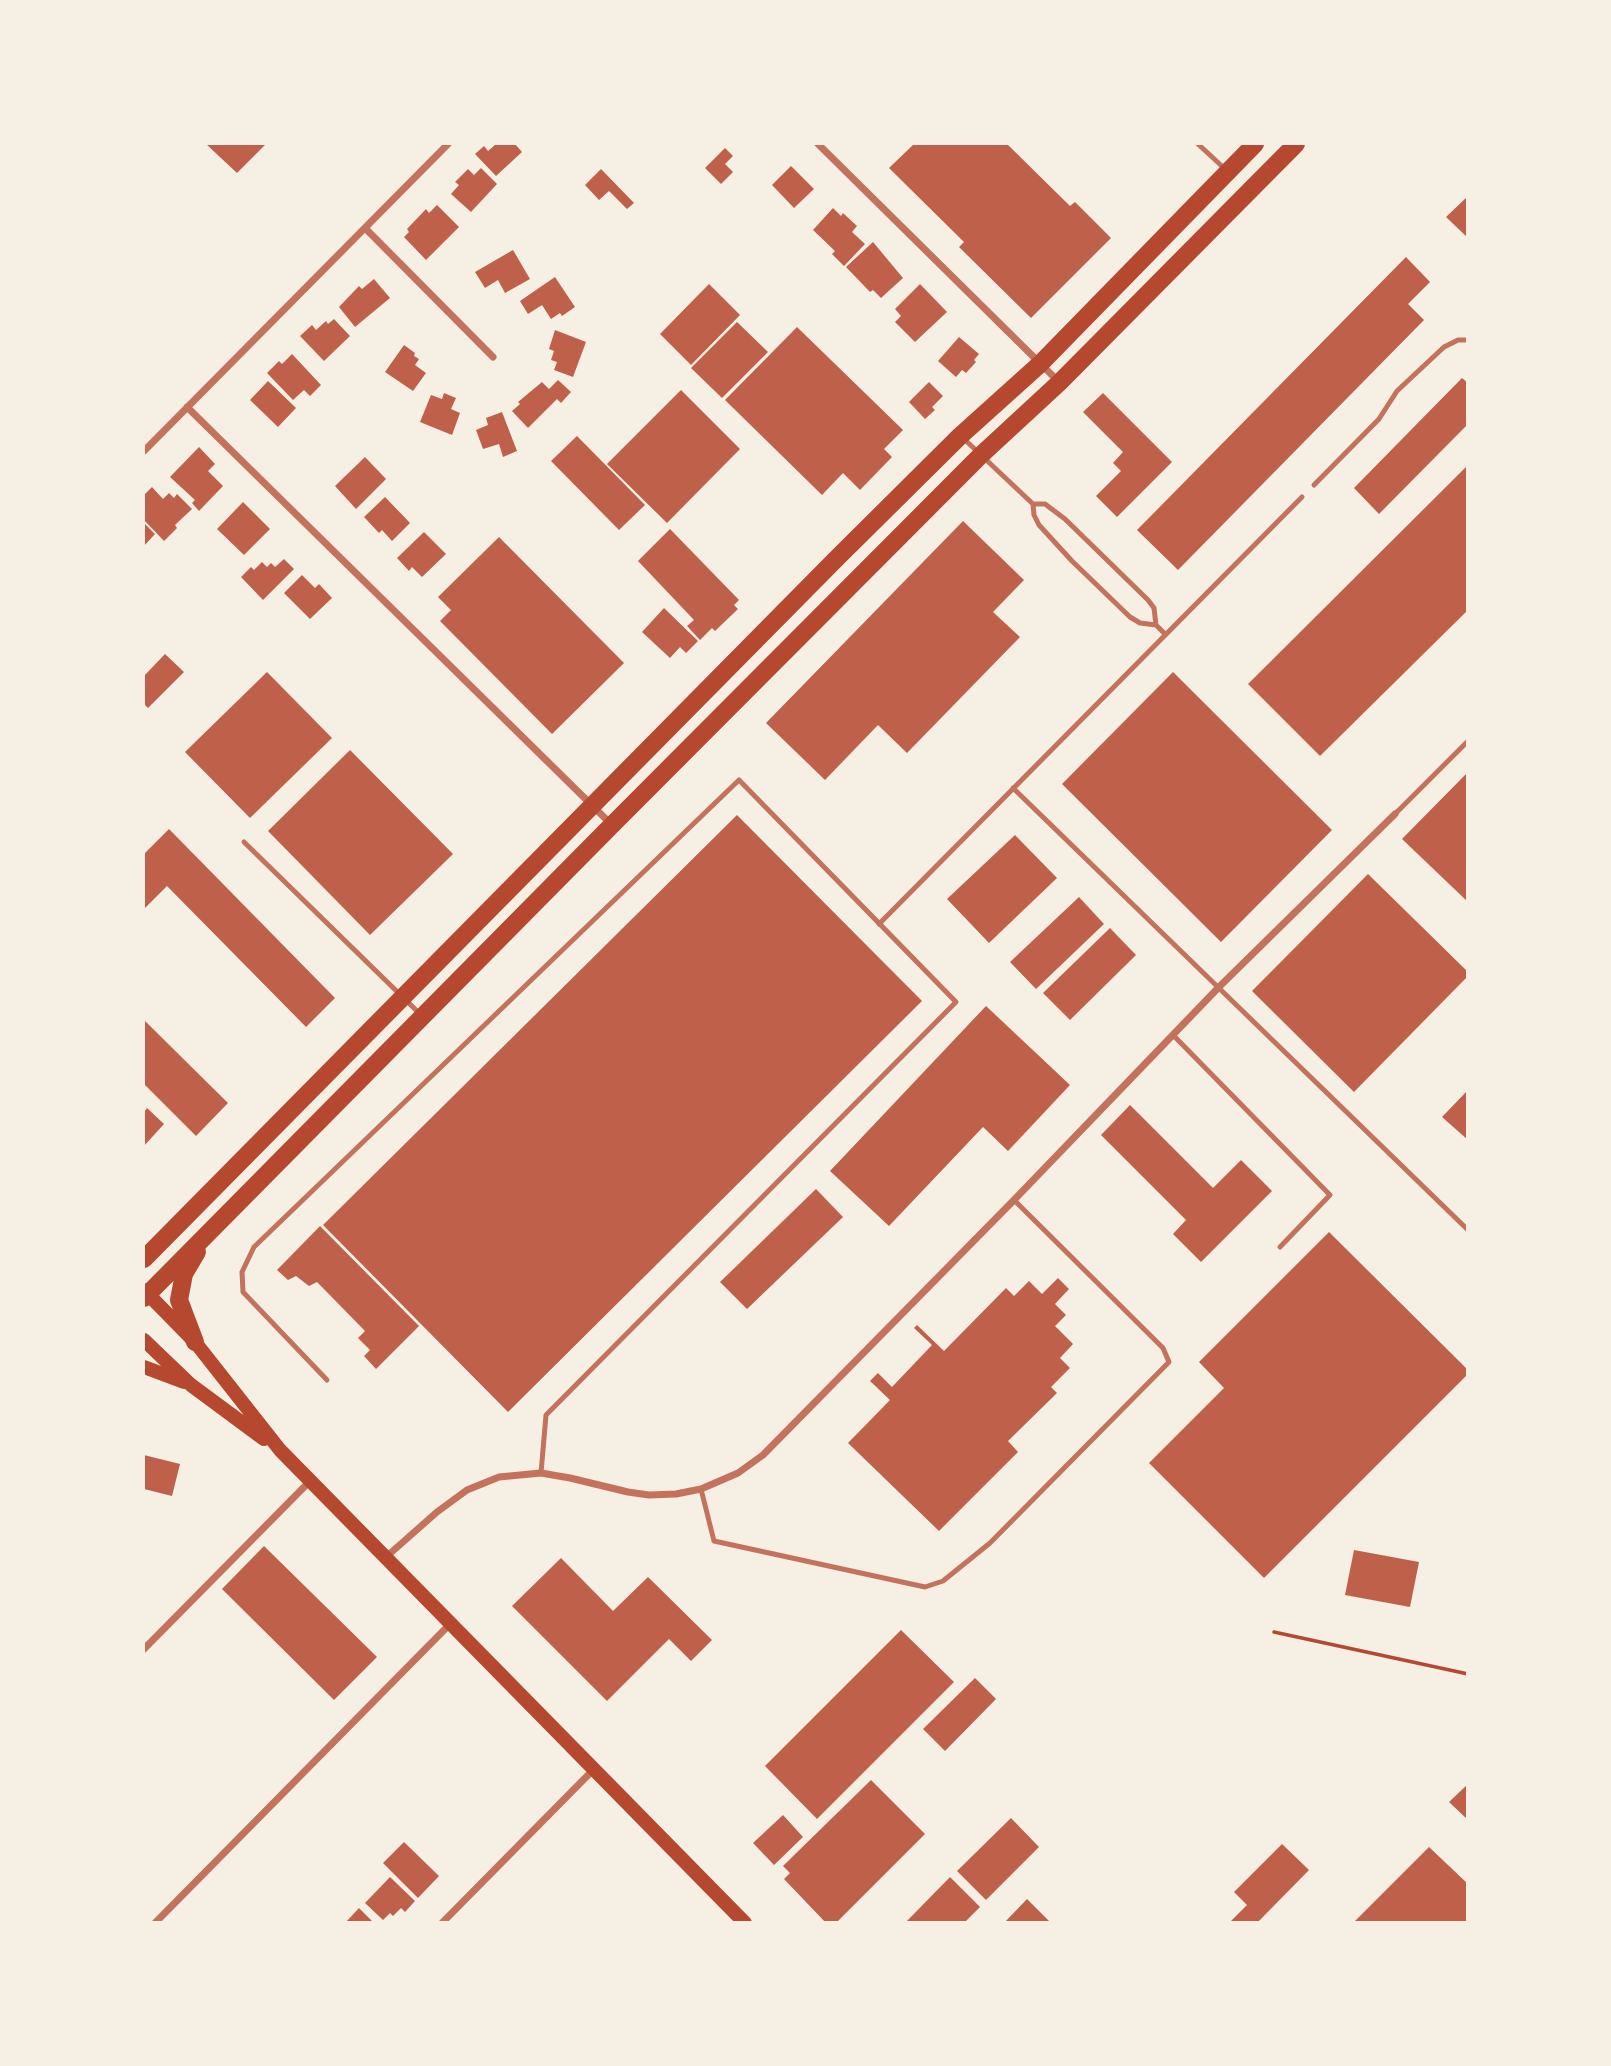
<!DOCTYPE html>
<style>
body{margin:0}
#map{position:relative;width:1611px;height:2066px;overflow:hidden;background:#f6efe4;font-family:Signika,sans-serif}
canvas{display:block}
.frame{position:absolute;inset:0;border:145px solid #f6efe4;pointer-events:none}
</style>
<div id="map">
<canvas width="1611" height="2066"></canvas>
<div class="frame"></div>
</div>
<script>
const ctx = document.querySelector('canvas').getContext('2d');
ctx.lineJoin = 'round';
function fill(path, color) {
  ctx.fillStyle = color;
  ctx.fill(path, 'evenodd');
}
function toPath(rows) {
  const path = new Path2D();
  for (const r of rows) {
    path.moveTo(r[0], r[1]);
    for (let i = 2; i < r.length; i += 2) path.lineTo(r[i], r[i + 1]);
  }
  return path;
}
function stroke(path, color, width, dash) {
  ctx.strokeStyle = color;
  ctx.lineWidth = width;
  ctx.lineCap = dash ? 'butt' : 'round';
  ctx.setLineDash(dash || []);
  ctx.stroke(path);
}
fill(toPath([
 [206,144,266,144,237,173],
 [496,144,515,144,522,152,496,176,475,154,484,146,488,151],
 [914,144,1007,144,1070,206,1075,202,1111,238,1031,318,959,247,964,242,889,168],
 [725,148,733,156,725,164,733,172,721,184,705,168],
 [791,166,814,189,794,208,772,185],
 [481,168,497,184,471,212,451,194,459,185,455,182,468,169,474,175],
 [601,169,634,203,627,209,609,191,599,200,585,185],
 [1468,196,1468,238,1446,217],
 [437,205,459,227,426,260,404,237,409,232,407,229,426,209,429,213],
 [833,208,841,216,843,213,857,226,852,232,865,244,844,266,832,254,835,251,813,230],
 [873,242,903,278,881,298,873,290,870,292,846,267],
 [513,250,530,279,505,293,498,280,485,288,475,272],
 [1406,257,1430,282,1408,304,1424,320,1178,570,1137,530],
 [555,277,575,307,562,316,560,313,551,319,542,305,528,314,520,301],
 [374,279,390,298,355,327,339,307,359,286,362,289],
 [709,284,740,315,691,365,660,334],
 [920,284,947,312,915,342,895,322,901,316,895,309],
 [334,319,350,336,324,361,300,336,312,325,316,330,326,321,328,324],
 [737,322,768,352,722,398,691,368],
 [797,327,903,430,884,449,892,457,860,490,843,473,822,495,725,400],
 [555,330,586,342,573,377,554,370,557,362,551,360,554,351,549,349],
 [959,337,979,354,974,360,976,362,966,373,962,370,956,377,938,361],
 [404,345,415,353,414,356,419,359,415,365,426,373,413,391,385,372],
 [292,354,321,385,310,396,304,390,293,400,267,373,279,361,282,364],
 [1462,378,1468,383,1468,424,1379,514,1354,488],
 [558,380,571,392,561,403,557,399,528,428,512,411,520,404,518,402,542,382,549,389],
 [268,381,296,408,278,427,250,400],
 [929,382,943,396,932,407,935,410,925,419,909,402],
 [681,390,740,449,667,523,607,464],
 [444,393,456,398,451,409,460,413,452,435,420,422,431,395,442,399],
 [1103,393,1172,462,1117,517,1096,496,1121,471,1113,463,1123,452,1083,412],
 [502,412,517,451,503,457,499,444,483,449,476,430,488,425,486,418],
 [577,436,645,505,619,530,551,461],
 [199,447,215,464,208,471,223,486,199,511,192,503,195,500,170,477],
 [365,457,386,479,356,509,335,486],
 [1468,465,1468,610,1320,756,1248,684],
 [152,487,163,499,169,493,174,498,177,494,192,509,175,525,177,528,164,541,144,520,144,495],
 [385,497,410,523,392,541,382,530,379,533,364,517],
 [243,502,270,529,244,555,217,529],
 [963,521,1024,580,993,612,1020,637,907,753,878,725,825,780,766,723],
 [144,523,155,534,144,546],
 [670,529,739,600,734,605,738,609,715,631,712,628,700,640,687,626,694,620,638,561],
 [424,532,446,554,422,577,412,567,409,571,397,558],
 [499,537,624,663,552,734,440,621,451,610,438,597],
 [284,559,294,569,263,600,241,577,251,567,254,570,262,562,267,567,271,563,275,567],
 [302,575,315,588,319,584,332,598,310,619,284,593],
 [664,608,698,641,686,653,680,647,670,658,642,632],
 [165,654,184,672,148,708,144,704,144,676],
 [267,672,332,738,250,818,185,752],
 [1173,672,1332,830,1221,942,1062,784],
 [350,750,453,854,370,935,268,831],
 [1468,772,1468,902,1402,839],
 [737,815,922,1001,508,1412,323,1225],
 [169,829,335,998,306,1027,167,886,144,909,144,854],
 [1015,835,1057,878,989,943,947,899],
 [1368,874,1468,972,1468,976,1354,1092,1252,991],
 [1079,897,1104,924,1036,989,1010,962],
 [1110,928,1136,955,1070,1020,1043,993],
 [986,1006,1070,1085,1008,1151,983,1127,889,1226,830,1171],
 [144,1020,228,1103,196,1136,144,1084],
 [1468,1090,1468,1140,1442,1117],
 [1130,1105,1213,1188,1241,1160,1272,1191,1201,1262,1173,1234,1186,1220,1101,1135],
 [147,1108,164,1124,144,1146,144,1112],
 [816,1189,843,1217,747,1309,720,1282],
 [320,1226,419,1326,376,1369,364,1356,370,1350,358,1338,365,1331,317,1282,309,1286,296,1276,288,1280,277,1270],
 [1329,1232,1468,1370,1468,1374,1264,1578,1149,1463,1224,1388,1199,1362],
 [1058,1278,1069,1289,1055,1304,1066,1315,1055,1326,1073,1344,1060,1358,1070,1368,1051,1387,1057,1393,1008,1441,1018,1452,939,1531,848,1443,890,1400,870,1381,878,1373,892,1387,932,1345,914,1328,917,1325,944,1351,1006,1288,1014,1296,1029,1281,1042,1294],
 [144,1455,180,1464,172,1496,144,1489],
 [264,1546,377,1657,334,1700,222,1589],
 [1354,1550,1419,1562,1410,1607,1345,1595],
 [561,1558,613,1611,648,1577,712,1640,691,1661,669,1639,607,1701,512,1606],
 [901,1630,954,1682,817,1819,765,1766],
 [975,1678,996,1699,945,1751,923,1729],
 [871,1780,925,1834,836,1923,826,1923,784,1879,790,1873,783,1866],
 [1468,1784,1468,1820,1449,1802],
 [783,1815,803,1837,774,1865,753,1843],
 [1011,1818,1039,1847,986,1900,957,1871],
 [404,1842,439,1876,418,1898,383,1863],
 [1282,1844,1309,1870,1257,1923,1229,1923,1247,1905,1234,1892],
 [1429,1847,1468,1884,1468,1923,1353,1923],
 [390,1877,415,1901,405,1912,401,1908,393,1916,390,1913,383,1920,365,1903],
 [950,1877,980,1907,964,1923,905,1923],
 [1027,1899,1051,1923,1004,1923],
 [359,1908,374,1923,345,1923]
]), '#bf614a');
stroke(toPath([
 [1274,1632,1468,1674]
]), '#b5482f', 3.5);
stroke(toPath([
 [1198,144,1225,169],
 [963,438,1033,504,1045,504,1065,519,1148,600,1154,608,1156,625],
 [1314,485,1379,419,1397,391,1444,347,1458,340,1468,340],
 [1033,504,1034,515,1039,525,1072,561,1130,617,1140,623,1156,625,1165,634],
 [1013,788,1468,1230],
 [1395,814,1468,741],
 [244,842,420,1014],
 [879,924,1302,497],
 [1173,1035,1330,1195,1280,1247],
 [327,1380,243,1292,242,1272,254,1247,739,780,956,1002,546,1415,541,1473],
 [701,1489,714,1541,925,1587,943,1581,990,1543,1169,1362,1163,1348,1014,1200]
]), '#c5725c', 5);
stroke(toPath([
 [818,144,1059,382],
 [365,228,493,357],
 [187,407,611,824],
 [144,451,448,144],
 [386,1557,437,1512,467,1490,499,1477,541,1473,570,1478,628,1492,649,1495,676,1494,701,1489,738,1473,763,1455,1014,1200,1219,987,1395,814],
 [144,1649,310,1481],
 [155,1923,450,1624],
 [442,1923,593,1770]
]), '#c5725c', 7);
stroke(toPath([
 [144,1290,195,1342,280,1450,745,1923],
 [144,1340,191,1385,264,1439],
 [144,1367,184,1382]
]), '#b5482f', 14);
stroke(toPath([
 [144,1259,837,558,960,436,1040,364,1255,144],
 [144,1298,612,825,981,455,1060,382,1296,144],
 [195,1342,179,1300,184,1274,197,1252]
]), '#b5482f', 18);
</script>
